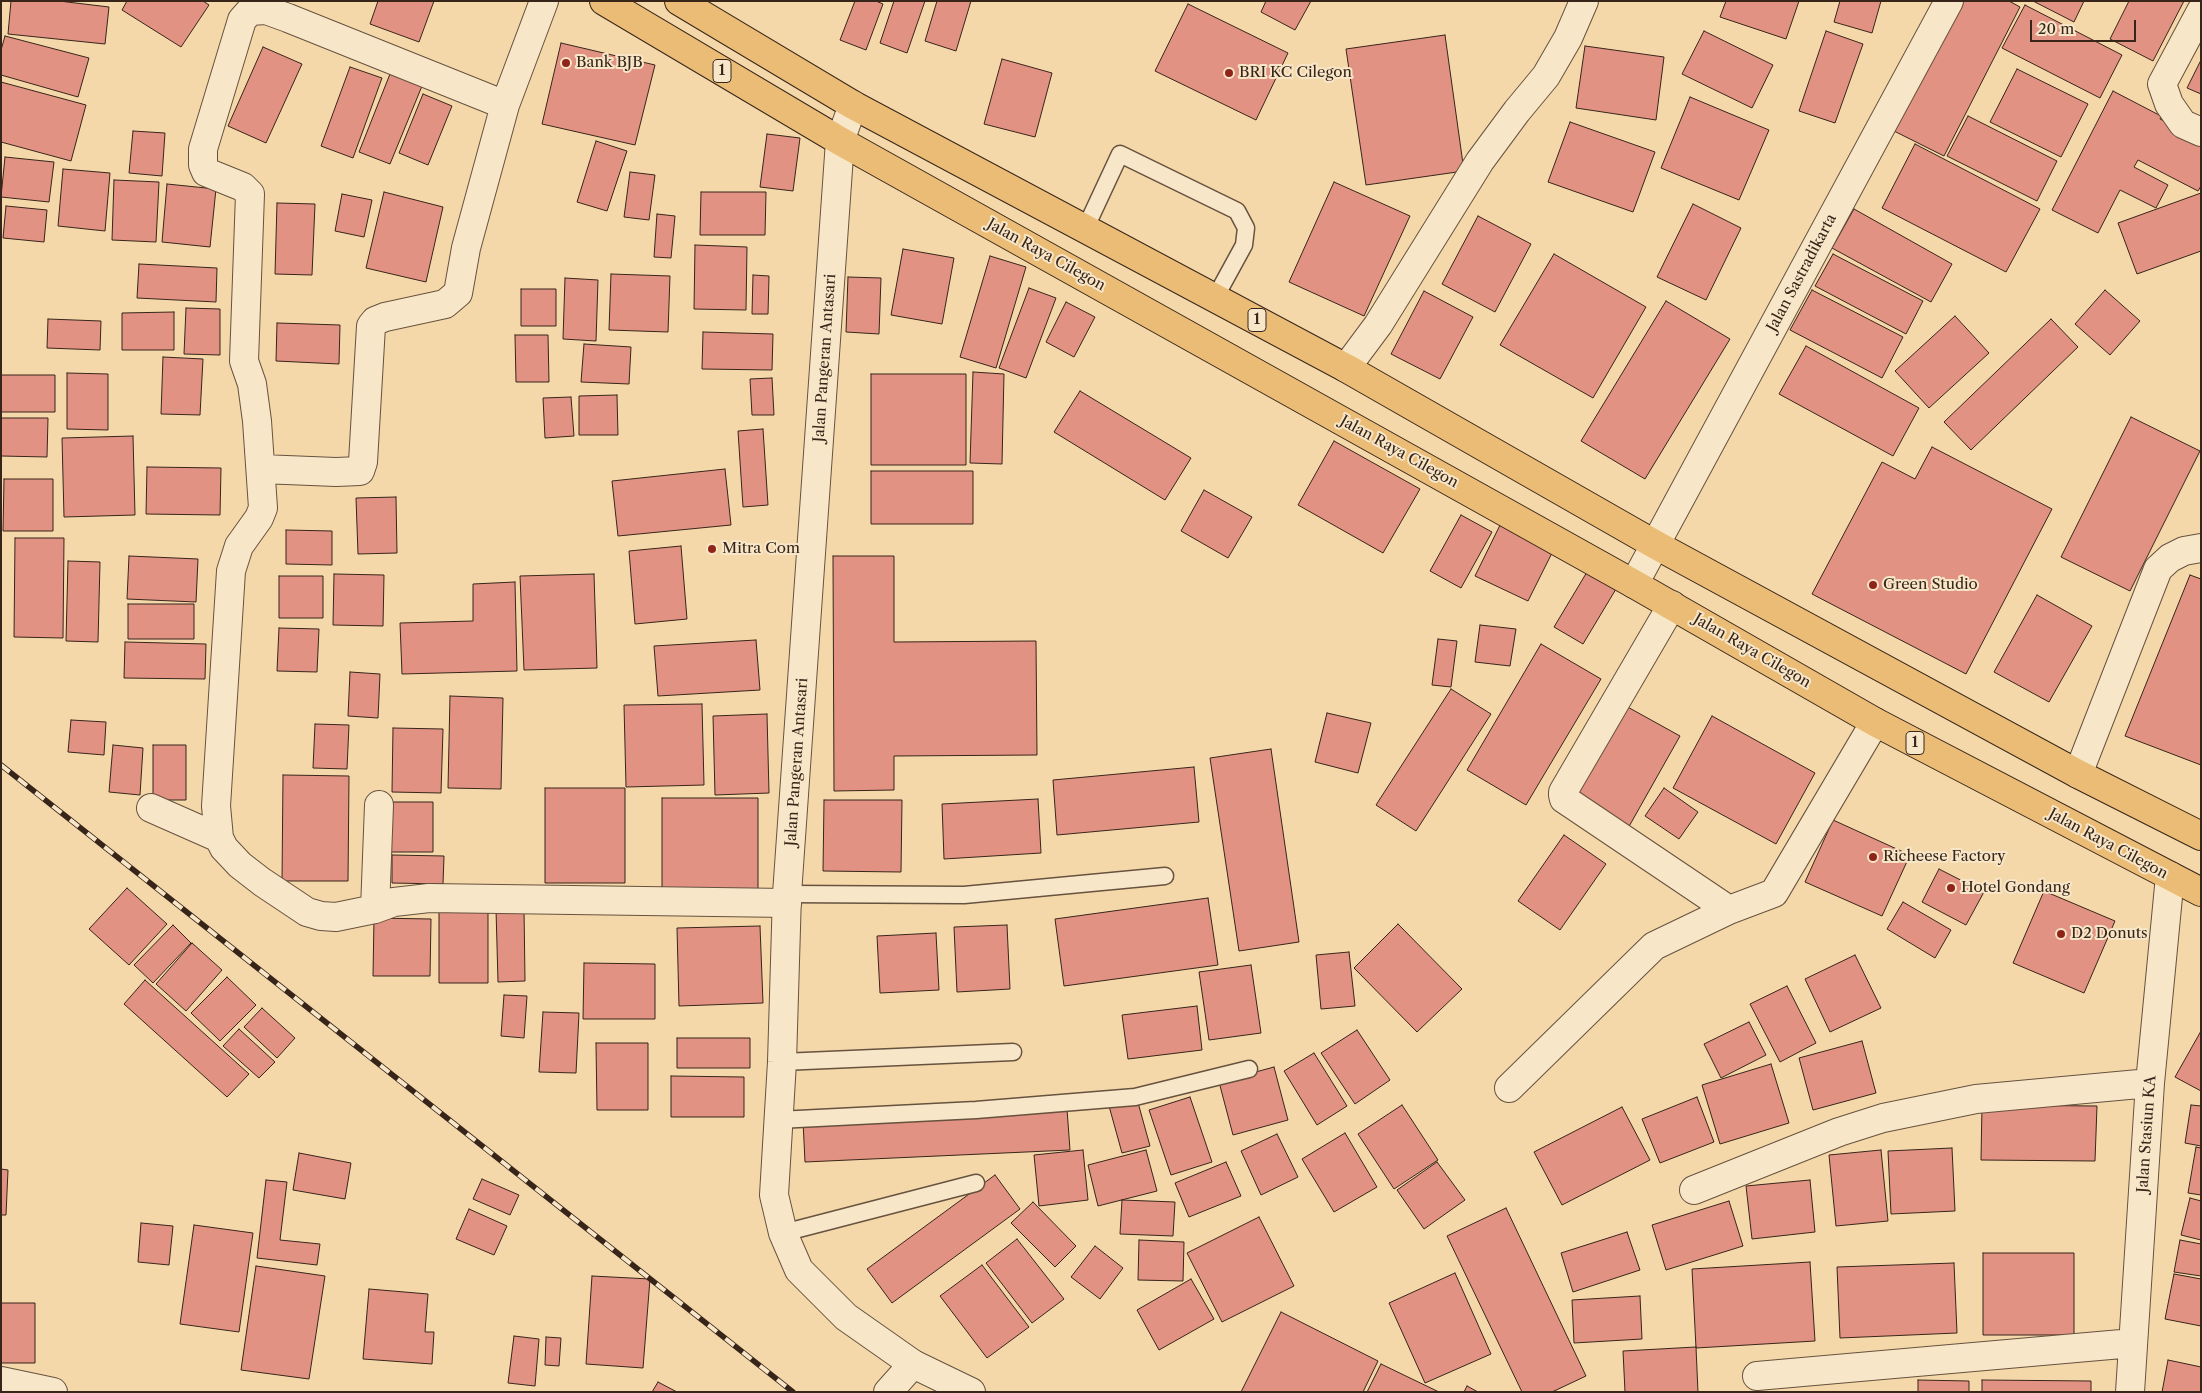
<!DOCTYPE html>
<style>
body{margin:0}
#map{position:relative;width:2202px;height:1393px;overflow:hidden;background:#f5d8aa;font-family:"Libre Caslon Text",serif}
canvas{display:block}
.frame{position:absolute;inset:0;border:2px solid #37251a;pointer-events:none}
.scale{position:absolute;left:2030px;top:20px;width:106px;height:22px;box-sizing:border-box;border:2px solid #37251a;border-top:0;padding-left:6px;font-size:15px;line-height:18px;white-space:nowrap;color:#37251a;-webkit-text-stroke:4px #f8e6c8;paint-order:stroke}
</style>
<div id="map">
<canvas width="2202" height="1393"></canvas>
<div class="frame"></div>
<div class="scale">20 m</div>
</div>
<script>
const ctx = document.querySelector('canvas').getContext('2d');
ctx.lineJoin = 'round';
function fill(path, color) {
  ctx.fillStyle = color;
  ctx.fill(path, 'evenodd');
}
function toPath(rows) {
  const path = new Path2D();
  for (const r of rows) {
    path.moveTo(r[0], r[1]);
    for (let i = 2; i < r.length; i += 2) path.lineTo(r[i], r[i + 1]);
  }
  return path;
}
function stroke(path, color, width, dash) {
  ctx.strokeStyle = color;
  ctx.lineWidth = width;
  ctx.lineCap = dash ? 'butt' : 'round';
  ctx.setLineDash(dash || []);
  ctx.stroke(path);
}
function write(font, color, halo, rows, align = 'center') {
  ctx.font = font + ' "Libre Caslon Text",serif';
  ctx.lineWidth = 4;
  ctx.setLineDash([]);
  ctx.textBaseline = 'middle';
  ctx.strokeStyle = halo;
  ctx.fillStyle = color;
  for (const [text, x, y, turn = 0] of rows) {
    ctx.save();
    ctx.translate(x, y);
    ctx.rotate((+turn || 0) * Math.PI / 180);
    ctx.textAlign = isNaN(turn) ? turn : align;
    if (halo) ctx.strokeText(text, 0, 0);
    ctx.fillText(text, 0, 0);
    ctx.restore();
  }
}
const building = toPath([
 [11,1,59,1,109,7,105,44,8,34,11,1],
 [127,1,203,1,209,5,181,47,122,10,127,1],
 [378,1,434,1,419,42,370,24,378,1],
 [855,1,876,1,883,4,866,50,840,40,855,1],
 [894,1,925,1,907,53,880,43,894,1],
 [937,1,971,1,956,51,925,41,937,1],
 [1266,1,1311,1,1295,30,1261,12,1266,1],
 [1726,1,1799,1,1786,39,1720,17,1726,1],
 [1840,1,1881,1,1872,33,1834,22,1840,1],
 [1953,1,2009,1,2020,7,1944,156,1888,128,1953,1],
 [2033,1,2084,1,2074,22,2033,1],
 [2129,1,2184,1,2153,61,2110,39,2129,1],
 [1188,4,1288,53,1256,120,1155,71,1188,4],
 [2025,5,2122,55,2100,98,2002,48,2025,5],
 [1704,31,1773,65,1752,108,1682,74,1704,31],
 [1826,31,1863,44,1835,123,1799,111,1826,31],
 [1445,35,1464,171,1366,185,1346,49,1445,35],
 [5,36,89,58,78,97,1,75,1,50,5,36],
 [561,43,655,65,635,145,542,124,561,43],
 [1585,46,1664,57,1656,120,1576,108,1585,46],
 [263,47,302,64,266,143,228,126,263,47],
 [1002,59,1052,73,1035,137,984,124,1002,59],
 [2201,60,2201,94,2187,88,2201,60],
 [350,67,382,78,353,158,321,146,350,67],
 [2017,69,2088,104,2061,157,1990,122,2017,69],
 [390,74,422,86,390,164,359,152,390,74],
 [1,82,86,105,71,161,1,142,1,82],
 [2113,91,2161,116,2160,119,2201,140,2201,186,2198,191,2138,160,2134,167,2168,185,2156,208,2120,190,2098,233,2052,210,2113,91],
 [423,94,452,106,428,165,399,153,423,94],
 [1690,97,1769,130,1739,200,1661,168,1690,97],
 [1968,116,2057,161,2037,201,1947,156,1968,116],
 [1570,122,1655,152,1633,212,1548,182,1570,122],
 [133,131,165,133,162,176,129,173,133,131],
 [767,134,800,138,793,191,760,187,767,134],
 [596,141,627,151,607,211,577,202,596,141],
 [1915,144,2040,209,2006,272,1882,208,1915,144],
 [5,157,54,162,49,202,1,197,5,157],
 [63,169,110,173,105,231,58,226,63,169],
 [630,172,655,175,649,220,624,217,630,172],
 [114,180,159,182,156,242,112,240,114,180],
 [1334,182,1410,216,1364,316,1289,282,1334,182],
 [167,184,216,189,210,247,162,242,167,184],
 [384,192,443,207,426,282,366,268,384,192],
 [701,192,766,192,765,235,700,235,701,192],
 [2201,193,2201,251,2137,274,2118,223,2201,193],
 [342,194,372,200,364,237,335,231,342,194],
 [277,203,315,204,312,275,275,274,277,203],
 [1693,204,1741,228,1706,300,1657,277,1693,204],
 [6,206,47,210,44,242,3,238,6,206],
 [1854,209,1952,264,1931,302,1832,248,1854,209],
 [657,214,675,216,671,258,654,257,657,214],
 [1478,216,1531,244,1495,312,1442,284,1478,216],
 [695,245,747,247,746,310,694,309,695,245],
 [903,249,954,258,942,324,891,315,903,249],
 [1554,254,1646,307,1593,398,1500,345,1554,254],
 [1833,254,1923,301,1906,334,1815,286,1833,254],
 [990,256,1026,267,996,368,960,357,990,256],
 [139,264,217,268,216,302,137,298,139,264],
 [611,274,670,276,668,332,609,330,611,274],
 [753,275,769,276,768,314,752,314,753,275],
 [848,277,881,278,879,334,846,332,848,277],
 [565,278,598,280,596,341,563,339,565,278],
 [1029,288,1056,298,1026,378,999,368,1029,288],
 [521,289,556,289,556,326,521,326,521,289],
 [1812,290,1903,337,1882,378,1790,330,1812,290],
 [2105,290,2140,321,2110,355,2075,324,2105,290],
 [1424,291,1473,317,1440,379,1391,354,1424,291],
 [1666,301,1730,339,1645,479,1581,441,1666,301],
 [1066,302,1095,317,1074,357,1046,342,1066,302],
 [186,308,220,309,220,355,184,354,186,308],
 [174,312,174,350,122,350,122,313,174,312],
 [1955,316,1989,353,1929,408,1895,371,1955,316],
 [48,319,101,321,100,350,47,348,48,319],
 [2051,319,2078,347,1971,450,1944,422,2051,319],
 [277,323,340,325,339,364,276,361,277,323],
 [703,332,773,334,772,370,702,369,703,332],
 [515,335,548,335,549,382,516,382,515,335],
 [584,344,631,347,629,384,581,382,584,344],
 [1806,346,1919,408,1893,456,1779,394,1806,346],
 [163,357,203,359,200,415,161,414,163,357],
 [973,372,1004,374,1002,464,970,463,973,372],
 [67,373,108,374,108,430,67,429,67,373],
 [871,374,966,374,966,465,871,465,871,374],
 [1,375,55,375,55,412,1,412,1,375],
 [772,378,774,415,752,415,750,379,772,378],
 [1080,391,1191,458,1165,500,1054,432,1080,391],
 [617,395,618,435,579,435,579,396,617,395],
 [571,397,574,436,545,438,543,398,571,397],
 [2131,417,2200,451,2130,591,2061,557,2131,417],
 [1,418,48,418,47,457,1,456,1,418],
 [763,429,768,505,743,507,738,431,763,429],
 [133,436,135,515,64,517,62,438,133,436],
 [1334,441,1420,489,1383,553,1298,505,1334,441],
 [1932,447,2052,509,1966,674,1812,594,1882,462,1915,479,1932,447],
 [147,467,221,468,220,515,146,514,147,467],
 [725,469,731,525,618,536,612,481,725,469],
 [871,471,973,471,973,524,871,524,871,471],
 [4,479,53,479,53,531,3,531,4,479],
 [1204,490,1252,517,1228,558,1181,531,1204,490],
 [396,497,397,553,358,554,356,498,396,497],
 [1461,515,1492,532,1461,588,1430,571,1461,515],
 [1504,517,1557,543,1528,601,1475,576,1504,517],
 [286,530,332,531,332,565,286,564,286,530],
 [15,538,64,538,63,638,14,637,15,538],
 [681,546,687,619,635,624,629,551,681,546],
 [129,556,198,559,196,602,127,599,129,556],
 [833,556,894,556,894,642,1036,641,1037,755,894,756,894,790,834,791,833,556],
 [68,561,100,562,98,642,66,641,68,561],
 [1587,572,1616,589,1583,644,1554,627,1587,572],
 [334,574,384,575,383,626,333,625,334,574],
 [594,574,597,668,524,670,520,576,594,574],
 [2190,575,2201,579,2201,765,2125,736,2190,575],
 [279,576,323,576,323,618,279,618,279,576],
 [515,582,517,671,402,674,400,623,473,621,473,584,515,582],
 [2037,595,2092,626,2049,702,1994,672,2037,595],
 [128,604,194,604,194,639,128,639,128,604],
 [1480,625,1516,629,1510,666,1475,662,1480,625],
 [279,628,319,629,317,672,277,671,279,628],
 [1438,639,1457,641,1451,687,1432,685,1438,639],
 [756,640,760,690,658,696,654,646,756,640],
 [125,642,206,644,205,679,124,678,125,642],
 [1541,644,1601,679,1526,805,1467,770,1541,644],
 [350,672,380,674,378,718,348,716,350,672],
 [1451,689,1491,714,1416,831,1376,805,1451,689],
 [450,696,503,698,501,789,448,788,450,696],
 [702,704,704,785,626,787,624,705,702,704],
 [1624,705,1680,736,1627,830,1570,798,1624,705],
 [1327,713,1371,723,1358,773,1315,762,1327,713],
 [767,714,769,793,715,795,713,716,767,714],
 [1712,716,1815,773,1776,844,1673,788,1712,716],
 [71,720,106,722,104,755,68,752,71,720],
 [315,724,349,725,347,769,313,768,315,724],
 [393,728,443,729,441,793,392,792,393,728],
 [113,745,143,748,140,795,109,792,113,745],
 [153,745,186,745,186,800,153,800,153,745],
 [1271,749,1299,942,1239,951,1210,758,1271,749],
 [1194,767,1199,822,1057,835,1053,780,1194,767],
 [283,775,349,776,348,881,282,881,283,775],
 [545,788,625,788,625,883,545,883,545,788],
 [1664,788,1698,812,1679,839,1645,816,1664,788],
 [662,798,758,798,758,892,662,892,662,798],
 [1038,799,1041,853,944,859,942,804,1038,799],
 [824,800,902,800,901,872,823,871,824,800],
 [388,802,433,802,433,852,388,852,388,802],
 [1833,820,1910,855,1882,916,1805,882,1833,820],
 [1564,835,1606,864,1560,930,1518,901,1564,835],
 [392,855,444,856,443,884,392,883,392,855],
 [1939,869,1984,892,1966,925,1922,902,1939,869],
 [127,888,167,924,129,965,89,929,127,888],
 [2044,891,2115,921,2084,993,2013,963,2044,891],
 [1208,898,1218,965,1064,986,1055,919,1208,898],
 [1903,902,1951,930,1935,958,1887,929,1903,902],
 [496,909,524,909,525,981,498,982,496,909],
 [439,911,488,911,488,983,439,983,439,911],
 [374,918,431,919,430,976,373,976,374,918],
 [1398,924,1462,989,1417,1032,1354,968,1398,924],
 [173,925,191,943,153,983,134,965,173,925],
 [1007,925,1010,989,957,992,954,927,1007,925],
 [760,926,763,1003,679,1006,677,928,760,926],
 [936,933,939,990,880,993,877,936,936,933],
 [192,943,222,970,186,1011,156,984,192,943],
 [1349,952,1355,1006,1321,1009,1316,955,1349,952],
 [1855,955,1881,1008,1830,1032,1805,979,1855,955],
 [584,963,655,964,655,1019,583,1019,584,963],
 [1251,965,1261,1033,1209,1040,1199,972,1251,965],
 [227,977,256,1005,220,1041,191,1013,227,977],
 [145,980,249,1074,227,1097,124,1004,145,980],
 [1787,986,1816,1043,1780,1062,1750,1004,1787,986],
 [504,995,527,996,524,1038,501,1036,504,995],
 [1197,1006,1202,1050,1128,1059,1122,1015,1197,1006],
 [262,1008,295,1038,277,1058,244,1027,262,1008],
 [543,1012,579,1013,576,1073,539,1072,543,1012],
 [1749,1022,1766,1055,1721,1078,1704,1044,1749,1022],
 [239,1029,275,1062,259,1078,223,1046,239,1029],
 [1357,1030,1390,1080,1355,1104,1321,1053,1357,1030],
 [2201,1031,2201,1091,2175,1077,2201,1031],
 [677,1038,750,1038,750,1068,677,1068,677,1038],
 [1862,1041,1876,1093,1813,1110,1799,1058,1862,1041],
 [596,1043,648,1043,648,1110,597,1110,596,1043],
 [1314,1053,1347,1106,1317,1125,1284,1071,1314,1053],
 [1771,1064,1789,1123,1720,1144,1702,1085,1771,1064],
 [1274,1067,1288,1120,1233,1135,1219,1082,1274,1067],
 [671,1076,744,1077,744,1117,671,1117,671,1076],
 [1190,1097,1212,1162,1171,1175,1149,1110,1190,1097],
 [1697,1097,1714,1142,1660,1163,1642,1119,1697,1097],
 [1137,1099,1150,1146,1122,1153,1109,1106,1137,1099],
 [1402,1105,1438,1160,1394,1189,1358,1134,1402,1105],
 [1982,1105,2097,1106,2095,1161,1981,1160,1982,1105],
 [2191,1105,2201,1106,2201,1146,2185,1143,2191,1105],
 [1622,1107,1650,1160,1562,1205,1534,1152,1622,1107],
 [1067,1109,1070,1150,805,1162,803,1121,1067,1109],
 [1345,1133,1377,1187,1334,1212,1302,1159,1345,1133],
 [1277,1134,1298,1177,1261,1195,1241,1151,1277,1134],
 [2196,1147,2201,1148,2201,1195,2188,1193,2196,1147],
 [1952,1148,1955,1211,1891,1214,1888,1151,1952,1148],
 [1083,1150,1088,1200,1039,1206,1034,1155,1083,1150],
 [1146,1150,1157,1191,1098,1206,1088,1165,1146,1150],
 [1881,1150,1888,1221,1836,1226,1829,1155,1881,1150],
 [299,1153,351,1163,345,1199,293,1190,299,1153],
 [1226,1162,1241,1196,1189,1217,1175,1183,1226,1162],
 [1437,1162,1465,1200,1424,1229,1397,1190,1437,1162],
 [1,1169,8,1170,6,1215,1,1215,1,1169],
 [995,1175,1020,1209,892,1303,867,1269,995,1175],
 [482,1179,519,1195,510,1215,473,1199,482,1179],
 [266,1180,287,1182,280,1240,320,1244,317,1265,257,1258,266,1180],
 [1810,1180,1815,1232,1752,1239,1746,1186,1810,1180],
 [2190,1198,2201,1201,2201,1240,2181,1235,2190,1198],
 [1122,1200,1175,1202,1173,1236,1120,1234,1122,1200],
 [1729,1201,1743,1246,1666,1270,1652,1225,1729,1201],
 [1033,1202,1076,1246,1055,1267,1011,1223,1033,1202],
 [1506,1208,1586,1376,1552,1392,1522,1392,1447,1236,1506,1208],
 [469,1209,507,1226,494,1255,456,1239,469,1209],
 [1259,1217,1294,1286,1222,1322,1187,1253,1259,1217],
 [141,1223,173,1226,169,1265,138,1262,141,1223],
 [194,1225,253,1233,239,1332,180,1324,194,1225],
 [1627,1232,1640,1270,1573,1292,1561,1253,1627,1232],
 [1017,1239,1064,1299,1032,1323,986,1263,1017,1239],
 [1139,1240,1184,1242,1183,1281,1138,1280,1139,1240],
 [2180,1240,2201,1244,2201,1276,2174,1272,2180,1240],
 [1095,1246,1123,1268,1100,1299,1071,1277,1095,1246],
 [1983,1253,2074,1253,2074,1335,1983,1335,1983,1253],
 [1810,1262,1815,1341,1696,1348,1692,1269,1810,1262],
 [1954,1263,1957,1333,1840,1338,1837,1267,1954,1263],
 [982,1265,1029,1327,987,1358,940,1296,982,1265],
 [256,1266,325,1276,309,1379,241,1370,256,1266],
 [1455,1273,1491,1354,1425,1383,1389,1303,1455,1273],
 [2174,1274,2201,1279,2201,1326,2165,1319,2174,1274],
 [592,1276,650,1279,643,1368,586,1364,592,1276],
 [1191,1279,1214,1319,1159,1350,1137,1310,1191,1279],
 [369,1289,428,1294,425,1332,434,1332,432,1364,363,1359,369,1289],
 [1640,1296,1642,1339,1574,1343,1572,1300,1640,1296],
 [1,1303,35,1303,35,1363,1,1363,1,1303],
 [1281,1312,1378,1361,1363,1392,1241,1392,1281,1312],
 [514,1336,539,1339,535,1386,508,1383,514,1336],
 [546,1337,561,1338,559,1366,545,1365,546,1337],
 [1696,1347,1698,1392,1625,1392,1623,1351,1696,1347],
 [2168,1360,2201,1367,2201,1392,2162,1392,2168,1360],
 [1381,1364,1439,1392,1367,1392,1381,1364],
 [1918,1380,1969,1381,1969,1392,1918,1392,1918,1380],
 [1982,1380,2091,1381,2091,1392,1982,1392,1982,1380],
 [658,1382,677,1392,652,1392,658,1382],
 [1467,1386,1478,1392,1464,1392,1467,1386]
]);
fill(building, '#e19282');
stroke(building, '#37251a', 1);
const service = toPath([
 [1086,227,1120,154,1237,211,1246,228,1244,245,1215,298],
 [787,894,964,895,1165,876],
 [782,1062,1013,1052],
 [778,1120,976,1110,1135,1097,1249,1069],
 [783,1233,976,1183]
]);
const minor = toPath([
 [2201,11,2162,84,2169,104,2183,124,2201,132],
 [1346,368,1378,325,1480,161,1517,111,1546,76,1568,38,1584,1],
 [261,469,336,472,360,471,363,462,371,326,375,321,385,317,445,304,458,293,466,248,505,105],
 [2078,774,2158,569,2170,558,2184,551,2201,548],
 [379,805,375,909,394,902,429,898,787,903],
 [151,808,219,838],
 [375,909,336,917,321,916,307,912,262,882,240,865,224,848,219,838,216,806,231,571,239,546,259,518,263,508,257,421,252,384,244,361,250,194,243,187,206,172,203,165,203,149,242,20,250,11,266,10,288,18,505,105,544,1],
 [1729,910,1774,893,1875,722],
 [1509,1088,1654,946,1729,910,1564,799,1563,795,1563,792,1672,605],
 [1694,1190,1839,1132,1883,1118,1976,1099,2150,1083],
 [913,1364,971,1392],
 [1757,1376,2133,1343],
 [1,1381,53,1392],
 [2130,1392,2150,1083,2170,876]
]);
const tertiary = toPath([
 [853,105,840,141,787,894,782,1062,774,1195,783,1233,799,1270,846,1317,913,1364,888,1392],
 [1634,584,1949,1]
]);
const trunk = toPath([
 [604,1,840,141,1634,584,1875,722,2201,892],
 [679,1,853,105,1346,368,1656,545,2078,774,2201,836]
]);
stroke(service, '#66523e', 19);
stroke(minor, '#66523e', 30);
stroke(tertiary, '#66523e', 30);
stroke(trunk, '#37251a', 30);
stroke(service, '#f8e6c8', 16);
stroke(minor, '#f8e6c8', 28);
stroke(tertiary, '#f8e6c8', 28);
stroke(trunk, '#eabc75', 28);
const rail = toPath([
 [1,765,793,1392]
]);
stroke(rail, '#37251a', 5.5);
stroke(rail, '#f8e6c8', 4, [11]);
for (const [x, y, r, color] of [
 [566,63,5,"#8f2418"],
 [1229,73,5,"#8f2418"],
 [712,549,5,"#8f2418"],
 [1873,585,5,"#8f2418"],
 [1873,857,5,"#8f2418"],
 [1951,888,5,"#8f2418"],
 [2061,934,5,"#8f2418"]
]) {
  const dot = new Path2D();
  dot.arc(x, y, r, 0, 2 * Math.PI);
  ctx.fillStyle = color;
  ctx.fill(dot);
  stroke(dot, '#f8e6c8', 2);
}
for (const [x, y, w] of [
 [722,71,18],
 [1257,320,18],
 [1915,743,18]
]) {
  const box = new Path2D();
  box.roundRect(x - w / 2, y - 11.5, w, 23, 4);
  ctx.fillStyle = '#f8e6c8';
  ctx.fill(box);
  stroke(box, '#37251a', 1);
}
write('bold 14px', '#37251a', null, [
 ["1",722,71],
 ["1",1257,320],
 ["1",1915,743]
]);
write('15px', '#37251a', '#f8e6c8', [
 ["Bank BJB",576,63],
 ["BRI KC Cilegon",1239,73],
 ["Mitra Com",722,549],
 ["Green Studio",1883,585],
 ["Richeese Factory",1883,857],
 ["Hotel Gondang",1961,888],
 ["D2 Donuts",2071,934]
], 'left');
write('15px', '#37251a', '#f8e6c8', [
 ["Jalan Raya Cilegon",1046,255,29],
 ["Jalan Sastradikarta",1802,273,-62],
 ["Jalan Pangeran Antasari",825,358,-86],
 ["Jalan Raya Cilegon",1399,452,29],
 ["Jalan Raya Cilegon",1752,651,30],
 ["Jalan Pangeran Antasari",797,762,-86],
 ["Jalan Raya Cilegon",2108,844,28],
 ["Jalan Stasiun KA",2147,1134,-86]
]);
</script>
